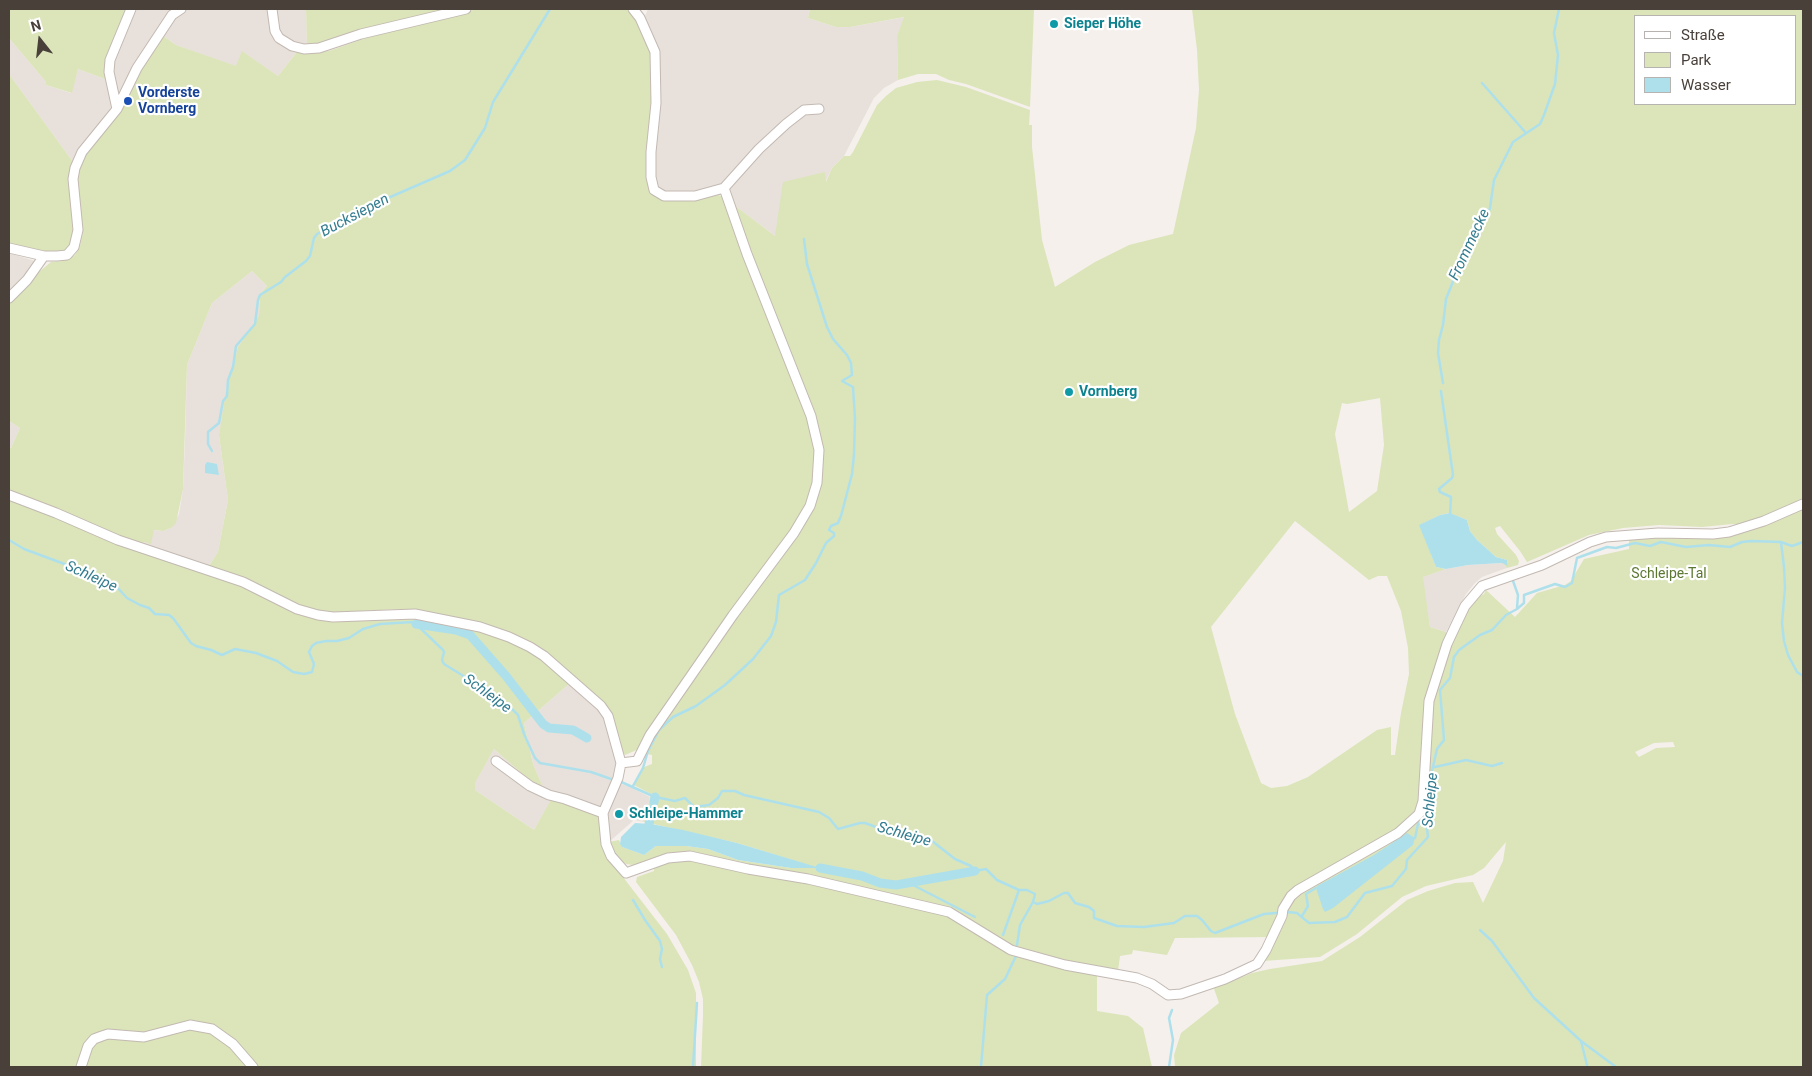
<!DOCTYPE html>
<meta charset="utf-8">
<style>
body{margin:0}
#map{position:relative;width:1812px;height:1076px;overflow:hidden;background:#f5f0ec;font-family:Roboto,sans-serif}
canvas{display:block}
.frame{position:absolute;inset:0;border:10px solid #49403a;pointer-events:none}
.legend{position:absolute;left:1634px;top:15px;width:162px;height:90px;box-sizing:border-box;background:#fff;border:1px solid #b6b3b0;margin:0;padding:6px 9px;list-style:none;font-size:15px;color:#49403a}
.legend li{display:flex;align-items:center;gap:10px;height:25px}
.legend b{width:25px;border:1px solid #b6b3b0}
.north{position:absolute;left:15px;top:15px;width:50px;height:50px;-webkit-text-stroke:4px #fff;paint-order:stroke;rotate:344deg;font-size:14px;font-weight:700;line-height:20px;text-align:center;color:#49403a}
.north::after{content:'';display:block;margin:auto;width:18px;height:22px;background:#49403a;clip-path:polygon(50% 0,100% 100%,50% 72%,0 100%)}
</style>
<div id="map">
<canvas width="1812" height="1076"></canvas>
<div class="frame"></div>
<ul class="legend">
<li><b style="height:6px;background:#fff"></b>Straße</li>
<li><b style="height:14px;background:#dbe5b9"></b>Park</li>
<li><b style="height:14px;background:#aee0ec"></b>Wasser</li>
</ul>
<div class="north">N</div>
</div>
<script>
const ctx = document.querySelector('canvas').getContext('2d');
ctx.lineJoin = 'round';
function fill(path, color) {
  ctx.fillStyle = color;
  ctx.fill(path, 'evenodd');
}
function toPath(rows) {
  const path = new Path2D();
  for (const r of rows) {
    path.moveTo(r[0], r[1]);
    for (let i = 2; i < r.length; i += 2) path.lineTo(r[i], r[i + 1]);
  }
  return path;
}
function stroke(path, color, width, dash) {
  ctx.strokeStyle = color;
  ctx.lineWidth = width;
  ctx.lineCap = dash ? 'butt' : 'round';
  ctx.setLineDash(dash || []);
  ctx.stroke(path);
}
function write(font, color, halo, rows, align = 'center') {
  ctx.font = font + ' Roboto,sans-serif';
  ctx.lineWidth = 4.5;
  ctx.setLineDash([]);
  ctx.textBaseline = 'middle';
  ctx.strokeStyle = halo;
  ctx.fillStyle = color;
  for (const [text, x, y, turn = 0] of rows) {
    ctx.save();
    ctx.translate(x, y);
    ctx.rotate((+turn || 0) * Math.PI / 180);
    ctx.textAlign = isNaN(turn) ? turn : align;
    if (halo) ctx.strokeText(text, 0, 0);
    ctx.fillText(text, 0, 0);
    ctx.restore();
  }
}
fill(toPath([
 [135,9,306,9,307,47,298,46,297,52,278,76,243,52,237,67,176,45,162,35,118,103,112,106,108,113,73,162,9,74,9,38,46,82,46,85,71,93,78,69,108,80,112,71,113,60],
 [648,9,810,9,808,18,836,27,850,27,905,17,897,36,898,80,884,88,874,98,844,156,832,168,825,183,825,173,775,236,734,205,730,190,716,187,700,193,666,192,658,187,654,178,657,102,656,52,645,16],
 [9,253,38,262,9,296],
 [252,271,267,286,260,294,259,315,238,347,219,435,228,500,218,552,209,566,140,544,145,542,154,530,163,531,171,528,179,514,183,489,185,441,187,365,212,303],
 [9,421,20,428,11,448,9,447],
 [1503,563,1507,568,1482,577,1475,583,1466,594,1446,632,1430,627,1422,577,1446,569,1468,565],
 [570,683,585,699,597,706,611,730,617,768,614,782,628,786,650,797,644,822,634,820,609,842,599,817,567,801,552,799,534,830,475,790,473,786,494,749,527,778,543,787,533,764,524,723]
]), '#e8e1db');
fill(toPath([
 [9,9,127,9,108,80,78,69,72,93,46,85,46,82,9,38],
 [306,9,452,9,307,47],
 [477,9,629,9,653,52,653,102,649,150,648,178,649,190,658,198,695,200,718,195,724,197,788,365,811,421,818,449,816,484,810,505,793,530,685,680,687,682,795,532,816,498,819,485,821,450,814,416,792,366,734,205,775,236,783,182,825,172,826,182,832,168,844,156,850,156,853,152,877,105,886,96,896,88,917,82,937,80,966,87,1030,110,1029,125,1032,125,1032,147,1042,240,1055,287,1095,262,1129,245,1173,234,1196,128,1199,90,1197,50,1192,9,1803,9,1803,1067,1169,1067,1175,1066,1174,1055,1181,1033,1219,1003,1213,986,1225,984,1252,973,1270,969,1322,961,1360,937,1407,900,1428,891,1455,883,1473,882,1483,903,1503,861,1506,842,1484,868,1473,875,1426,886,1402,897,1357,934,1320,957,1263,961,1262,960,1287,905,1299,891,1392,840,1409,827,1424,809,1431,701,1455,630,1467,603,1484,594,1486,590,1515,617,1537,593,1565,585,1571,581,1584,559,1629,549,1629,536,1721,536,1750,528,1750,525,1732,524,1702,527,1659,525,1623,528,1589,535,1527,562,1520,551,1500,526,1495,528,1497,534,1516,555,1519,561,1518,565,1507,568,1503,563,1508,565,1507,560,1496,557,1477,540,1470,531,1467,520,1449,513,1440,515,1420,525,1436,567,1446,569,1423,577,1430,627,1446,632,1446,644,1428,701,1422,800,1417,813,1395,832,1331,870,1299,887,1289,895,1282,906,1271,937,1175,938,1167,955,1133,950,1132,954,1120,956,1118,971,1066,964,1011,948,948,910,808,876,748,867,691,854,670,854,633,865,626,864,617,858,609,842,619,840,622,847,644,855,656,846,686,846,708,849,738,860,791,868,818,868,737,843,644,822,651,794,634,785,644,767,652,764,652,755,647,754,645,750,685,683,685,682,655,723,639,749,625,755,623,752,612,717,608,709,547,655,532,644,510,634,423,612,398,609,327,613,304,607,279,597,259,585,209,566,218,552,228,500,219,435,226,392,238,347,259,315,260,294,267,286,252,271,212,303,187,365,183,489,176,523,171,528,163,531,154,530,151,544,145,542,140,544,9,491,9,447,11,448,20,428,9,421,9,300,28,281,51,262,63,261,75,255,80,246,83,232,77,179,79,165,86,154,121,110,139,69,162,35,176,45,236,66,242,51,278,76,297,52,329,51,366,38],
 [1636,16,1796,16,1796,104,1636,104],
 [1380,398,1384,445,1377,491,1349,512,1335,434,1342,403,1347,404],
 [1295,521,1369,580,1378,576,1387,576,1401,611,1408,648,1409,674,1401,713,1395,755,1391,755,1391,727,1377,730,1308,777,1287,786,1271,788,1261,783,1235,714,1211,627],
 [1673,742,1675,747,1656,748,1639,757,1635,752,1654,743],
 [810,9,1034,9,1030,107,966,84,949,80,936,74,918,74,898,80,897,36,904,17,850,27,836,27,808,18],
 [9,74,73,162,75,235,67,250,57,254,9,245],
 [9,495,243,584,317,619,332,622,426,617,481,630,530,649,570,683,524,723,533,764,543,787,527,778,494,749,475,783,475,790,534,830,552,798,566,801,599,817,602,842,609,859,667,934,688,970,696,993,696,1067,257,1067,213,1026,202,1022,190,1022,149,1034,99,1033,77,1067,9,1067],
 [690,858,808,881,949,915,1011,952,1097,973,1097,1011,1128,1016,1143,1028,1152,1067,701,1067,703,1016,703,999,699,982,692,965,676,935,636,882,637,877,654,871,654,865],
 [193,1029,211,1033,231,1046,250,1067,84,1067,90,1048,102,1039,112,1037,127,1040,142,1041]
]), '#dbe5b9');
fill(toPath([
 [207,462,217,464,219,475,205,473,205,465],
 [1450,513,1467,520,1470,531,1477,540,1496,557,1507,560,1508,566,1502,563,1468,565,1446,569,1436,567,1419,525,1440,515],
 [635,823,651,824,683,830,737,843,820,868,791,868,738,860,708,849,686,846,656,846,644,855,622,847,620,844,621,837],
 [1407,833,1415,838,1413,845,1333,908,1325,912,1323,909,1316,888,1317,886,1374,855]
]), '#aee0ec');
stroke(toPath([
 [1482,83,1526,133],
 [1443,383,1438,353,1439,340,1443,325,1446,299,1462,259,1487,216,1490,208,1494,180,1513,142,1540,124,1544,115,1555,84,1558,55,1554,33,1559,9],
 [1441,391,1453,475,1452,478,1439,489,1440,492,1451,497,1450,515],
 [212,451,208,444,208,432,219,423,223,401,227,396,228,380,233,367,236,346,255,324,258,300,260,295,281,282,285,277,306,261,310,256,314,238,317,234,365,208,450,171,465,160,485,128,493,102,550,9],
 [9,540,24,549,86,572,101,583,114,584,127,598,140,605,149,608,155,614,169,615,173,618,191,643,196,646,211,650,222,655,235,649,256,653,277,661,293,672,304,674,312,672,314,664,309,652,312,646,316,643,326,641,337,641,349,638,363,629,380,624,412,622,416,624,443,650,444,652,442,660,444,664,478,685,513,710,518,715,524,734,535,758,540,763,591,772,614,780],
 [1781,542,1784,567,1785,588,1782,623,1784,641,1788,655,1797,672,1803,676,1803,682],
 [1512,578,1518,595,1517,608],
 [1435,767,1466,760,1492,766,1502,763],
 [619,781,655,797,675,801,685,798,694,807,709,805,718,798,722,791,735,791,744,795,819,812,829,818,838,829,860,823,865,823,895,834,932,841,955,859,971,866,975,871,986,869,997,880,1019,890,1027,890,1035,894,1033,902,1037,904,1049,901,1064,893,1068,893,1075,903,1089,907,1094,911,1094,918,1117,926,1144,927,1174,923,1185,916,1197,916,1202,920,1211,931,1215,933,1264,914,1288,912,1297,913,1309,923,1335,922,1347,917,1365,893,1392,886,1406,869,1407,860,1428,837,1426,821,1431,810,1430,788,1432,771,1437,749,1444,740,1440,690,1450,678,1454,657,1459,650,1480,635,1492,630,1506,615,1517,609,1524,603,1524,595,1555,584,1565,587,1572,583,1577,558,1607,547,1616,548,1635,543,1650,546,1661,542,1686,547,1709,545,1730,547,1742,542,1751,541,1781,542,1792,546,1803,542],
 [633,786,643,768,648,751,659,730,673,717,696,706,725,685,753,659,771,636,776,622,779,595,805,580,816,563,826,543,834,536,834,533,829,530,831,526,838,523,841,516,852,474,854,455,855,418,853,387,842,381,852,375,851,363,847,355,833,339,827,327,807,264,804,239],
 [1415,838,1418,824,1427,818],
 [911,884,975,917],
 [633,900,645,920,660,941,662,949,660,959,662,967],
 [1302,916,1308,906,1306,894,1316,888],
 [1480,930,1492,941,1534,998,1581,1041,1587,1065],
 [1003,935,1019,890],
 [1017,945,1020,925,1033,902],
 [1581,1041,1616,1067],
 [693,1067,697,1003],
 [981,1067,987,995,1005,979,1016,956],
 [1169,1067,1173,1040,1169,1018,1172,1010]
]), '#aee0ec', 2.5);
stroke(toPath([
 [416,624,456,630,470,635,506,676,543,724,549,728,573,730,587,738],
 [654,802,655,797],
 [649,824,652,809],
 [820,868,862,876,880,883,896,885,975,871]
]), '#aee0ec', 9);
const minor = toPath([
 [272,9,275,31,279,38,292,46,304,49,319,48,361,34,466,9],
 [633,9,640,18,655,52,656,103,651,152,651,177,654,190,664,196,695,196,724,188,759,149,786,124,804,110,819,109],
 [117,109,137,68,172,15,181,9],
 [9,248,44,256,57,256,67,255,74,247,78,230,73,179,75,168,82,152,117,109,109,72,110,60,131,9],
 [9,298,27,280,44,256],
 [9,495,56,513,118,540,243,582,297,609,318,615,333,617,415,614,480,627,509,637,530,647,544,656,601,706,608,716,621,763,618,778,603,813,606,844,611,856,626,873,668,858,690,856,748,869,808,879,949,912,1011,950,1065,965,1137,978,1152,984,1168,995,1181,994,1225,979,1257,964,1266,950,1282,916,1283,909,1291,896,1298,890,1398,833,1419,814,1423,801,1429,701,1447,644,1454,629,1465,606,1482,586,1542,565,1590,542,1606,537,1658,533,1713,534,1729,532,1764,521,1803,504],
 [496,761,530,786,549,795,565,799,603,813],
 [621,763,637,761,650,735,733,615,794,533,810,506,817,483,819,450,811,416,747,254,724,188],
 [81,1067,88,1046,94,1039,102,1036,108,1034,144,1037,190,1025,212,1029,233,1044,253,1067]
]);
stroke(minor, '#c3b9b2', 11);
stroke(minor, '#fff', 9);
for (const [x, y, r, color] of [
 [1054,24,5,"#0f9aa8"],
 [128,101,5,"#1a4fb4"],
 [1069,392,5,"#0f9aa8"],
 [619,814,5,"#0f9aa8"]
]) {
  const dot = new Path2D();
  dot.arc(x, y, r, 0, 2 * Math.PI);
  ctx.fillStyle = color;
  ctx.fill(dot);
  stroke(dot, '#fff', 2);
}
write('bold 14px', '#0d838f', '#fff', [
 ["Sieper Höhe",1064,24],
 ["Vornberg",1079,392],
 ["Schleipe-Hammer",629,814]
], 'left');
write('bold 14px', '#164399', '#fff', [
 ["Vorderste",138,93],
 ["Vornberg",138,109]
], 'left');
write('14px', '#5b7731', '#fff', [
 ["Schleipe-Tal",1669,574]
]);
write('italic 15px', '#337c8f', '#fff', [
 ["Bucksiepen",355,216,-28],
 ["Frommecke",1470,245,-65],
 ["Schleipe",91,577,24],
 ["Schleipe",487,694,36],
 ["Schleipe",1431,800,-85],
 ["Schleipe",904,835,16]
]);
</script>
